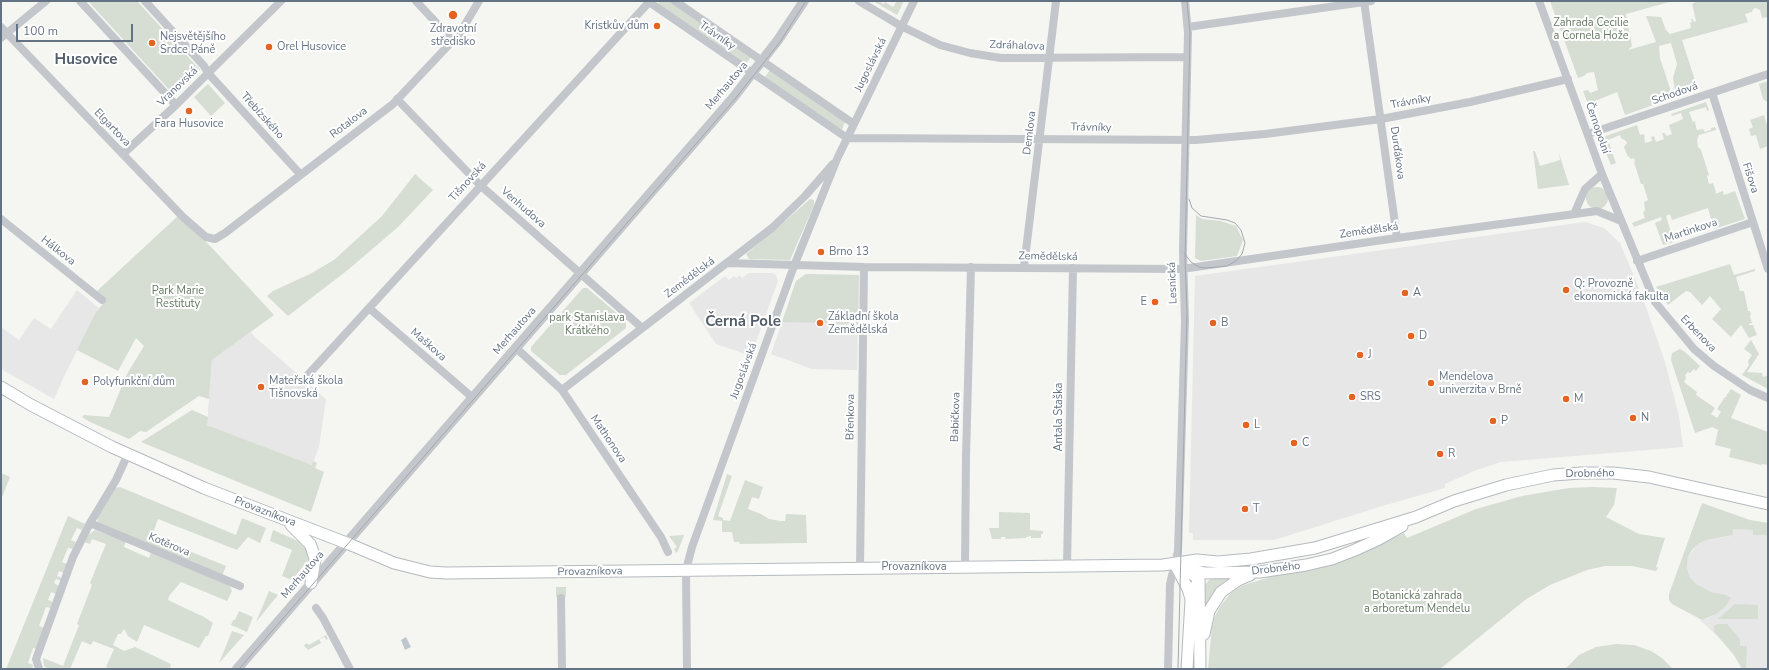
<!DOCTYPE html>
<meta charset="utf-8">
<style>
body{margin:0}
#map{position:relative;width:1769px;height:670px;overflow:hidden;background:#f5f6f2;font-family:"Nunito Sans",sans-serif}
canvas{display:block}
.frame{position:absolute;inset:0;border:2px solid #647384;pointer-events:none}
.scale{position:absolute;left:16px;top:24px;width:117px;height:18px;box-sizing:border-box;border:2px solid #647384;border-top:0;padding-left:5px;font-size:12px;line-height:14px;white-space:nowrap;color:#647384;-webkit-text-stroke:3px #fff;paint-order:stroke}
</style>
<div id="map">
<canvas width="1769" height="670"></canvas>
<div class="frame"></div>
<div class="scale">100 m</div>
</div>
<script>
const ctx = document.querySelector('canvas').getContext('2d');
ctx.lineJoin = 'round';
function fill(path, color) {
  ctx.fillStyle = color;
  ctx.fill(path, 'evenodd');
}
function toPath(rows) {
  const path = new Path2D();
  for (const r of rows) {
    if (r.length === 3) {
      path.moveTo(r[0] + r[2], r[1]);
      path.arc(r[0], r[1], r[2], 0, 2 * Math.PI);
      continue;
    }
    path.moveTo(r[0], r[1]);
    for (let i = 2; i < r.length; i += 2) path.lineTo(r[i], r[i + 1]);
  }
  return path;
}
function stroke(path, color, width, dash) {
  ctx.strokeStyle = color;
  ctx.lineWidth = width;
  ctx.lineCap = dash ? 'butt' : 'round';
  ctx.setLineDash(dash || []);
  ctx.stroke(path);
}
function write(font, color, halo, rows, align = 'center') {
  ctx.font = font + ' "Nunito Sans",sans-serif';
  ctx.lineWidth = 4;
  ctx.setLineDash([]);
  ctx.textBaseline = 'middle';
  ctx.strokeStyle = halo;
  ctx.fillStyle = color;
  for (const [text, x, y, turn = 0] of rows) {
    ctx.save();
    ctx.translate(x, y);
    ctx.rotate((+turn || 0) * Math.PI / 180);
    ctx.textAlign = isNaN(turn) ? turn : align;
    if (halo) ctx.strokeText(text, 0, 0);
    ctx.fillText(text, 0, 0);
    ctx.restore();
  }
}
fill(toPath([
 [1585,222,1604,228,1620,243,1641,293,1665,362,1679,416,1683,447,1501,462,1474,471,1445,484,1445,488,1379,507,1274,540,1193,540,1193,533,1189,533,1195,276],
 [749,273,773,273,776,275,778,281,751,356,716,344,689,303,725,276,729,280,734,276,736,278,740,275,742,278],
 [806,274,859,275,857,370,812,369,771,354,796,281],
 [77,290,99,308,66,372,54,399,1,369,1,327,19,340,34,318,51,329],
 [251,332,255,337,326,399,319,447,312,465,207,425,212,360],
 [1732,529,1753,530,1753,535,1768,535,1768,669,1742,669,1734,655,1724,642,1700,620,1706,619,1716,614,1717,594,1703,589,1696,584,1689,576,1687,567,1688,557,1698,544,1707,540,1731,536]
]), '#e6e7e6');
fill(toPath([
 [88,1,137,1,200,70,174,95],
 [660,1,670,1,751,57,745,65,658,4],
 [873,1,882,1,881,3,884,4,885,2,893,7,897,1,904,1,897,15],
 [1550,1,1673,1,1626,14,1632,46,1628,50,1656,42,1646,16,1661,17,1666,30,1670,34,1691,28,1690,23,1692,22,1691,19,1693,19,1694,22,1696,21,1692,4,1697,1,1768,1,1768,17,1762,18,1760,10,1756,8,1753,9,1752,12,1745,14,1748,22,1682,40,1698,90,1676,97,1673,78,1677,64,1671,43,1659,46,1660,58,1673,98,1625,115,1617,92,1588,104,1583,91,1588,90,1590,93,1598,90,1594,72,1587,73,1584,76,1578,78],
 [770,70,845,121,842,130,764,78],
 [1768,81,1768,102,1767,102,1763,99,1759,84],
 [208,84,225,103,211,116,194,97],
 [1706,102,1709,110,1707,111,1706,107,1689,112,1693,122,1696,121,1695,123,1697,130,1703,129,1705,132,1711,130,1711,128,1715,127,1716,130,1699,135,1697,140,1698,147,1701,150,1709,175,1707,176,1709,184,1713,183,1716,192,1715,194,1723,191,1724,195,1735,191,1745,219,1714,229,1708,208,1672,220,1670,214,1666,216,1674,242,1663,245,1655,223,1662,220,1661,217,1634,227,1632,223,1645,218,1643,213,1645,210,1644,202,1648,200,1643,184,1641,184,1634,162,1635,162,1634,158,1631,159,1627,155,1624,147,1627,143,1626,141,1621,138,1620,135,1608,140,1616,163,1611,165,1600,138,1637,125,1640,135,1644,134,1645,143,1652,141,1651,137,1654,136,1656,142,1664,139,1662,133,1664,133,1667,136,1672,134,1669,125,1683,119,1681,113,1672,116,1671,114],
 [1764,115,1768,129,1768,146,1760,149,1756,135,1751,136,1749,129,1753,127,1750,120],
 [1533,151,1535,151,1540,166,1560,160,1559,153,1569,185,1538,189],
 [415,174,433,190,398,227,349,269,288,316,267,296,273,291,310,274,334,260,382,216],
 [1597,198,11],
 [810,199,814,200,814,205,790,260,749,259,746,254,775,230],
 [179,215,214,250,274,315,212,360,209,399,199,396,146,432,140,431,129,439,90,422,82,417,84,415,109,417,127,374,144,346,136,338,118,371,77,350,95,314,105,301,97,291],
 [1196,215,1202,219,1221,221,1236,226,1243,240,1237,256,1201,261,1195,258],
 [1730,264,1734,275,1755,269,1755,271,1736,277,1740,291,1744,291,1748,311,1750,311,1751,314,1750,316,1752,323,1749,324,1749,325,1753,325,1757,335,1749,338,1741,325,1731,337,1712,319,1721,309,1710,296,1702,305,1690,292,1686,291,1668,305,1656,287],
 [806,274,859,275,858,324,782,322,796,281],
 [583,288,587,288,626,321,626,328,566,375,560,375,531,351,531,347],
 [1751,340,1759,354,1747,372,1762,373,1763,377,1767,376,1768,389,1742,375,1749,365,1748,361,1752,355,1744,349],
 [1680,349,1685,352,1700,366,1696,371,1694,369,1690,373,1688,372,1685,375,1686,378,1684,382,1697,392,1696,395,1715,408,1711,414,1717,418,1721,412,1717,409,1725,397,1727,397,1726,396,1731,389,1741,395,1731,418,1768,432,1768,465,1762,464,1761,465,1729,457,1731,449,1715,445,1718,430,1712,427,1695,433,1671,360,1672,353],
 [192,410,208,417,207,425,312,465,313,461,317,463,315,468,324,472,311,512,141,442],
 [1,473,10,477,1,500],
 [727,474,732,476,718,516,723,518,723,520,730,521,745,480,763,487,759,499,752,497,748,509,761,514,769,519,781,521,785,521,786,514,806,515,807,543,740,544,739,542,734,542,732,532,722,532,722,521,713,520],
 [120,487,236,535,242,518,266,528,260,543,248,537,237,550,158,519,152,536,226,566,222,576,98,522,97,517,114,488],
 [1593,487,1617,488,1614,505,1606,517,1639,534,1665,538,1656,567,1658,568,1656,571,1632,566,1605,566,1587,570,1550,585,1525,600,1440,669,1208,669,1212,626,1215,616,1221,605,1231,593,1241,586,1270,577,1328,566,1350,558,1404,533,1407,538,1476,509,1522,496,1569,488],
 [1702,503,1750,520,1768,523,1768,535,1753,535,1753,530,1733,529,1733,535,1707,540,1698,544,1692,550,1688,557,1687,567,1689,576,1696,584,1711,592,1726,595,1731,598,1725,607,1716,614,1702,620,1672,604,1669,600,1669,594],
 [999,512,1030,513,1030,530,1043,531,1043,534,1041,534,1041,538,1031,538,1031,536,1026,537,1026,538,1006,539,1005,537,1001,537,1001,539,992,539,989,528,999,528],
 [68,516,85,524,82,530,77,528,71,540,76,542,73,549,68,548,62,562,67,564,64,573,59,571,57,576,62,578,61,581,56,579,54,583,59,586,56,594,51,592,48,600,53,602,51,608,46,607,39,626,45,628,38,649,33,648,28,663,33,665,32,669,6,669],
 [95,530,126,541,124,547,149,558,151,552,225,583,230,586,232,591,227,601,181,582,169,596,168,600,204,617,213,623,208,636,206,636,199,648,144,625,137,642,128,636,124,629,121,634,118,634,113,645,124,651,135,647,171,664,170,667,172,669,110,669,106,667,114,649,93,641,91,645,82,641,70,669,48,669,44,666,43,658,63,666,79,625,77,624,92,585,90,583,106,544,92,539,90,544,84,542,87,536],
 [273,530,298,541,307,551,308,560,292,580,282,576,292,550,270,541],
 [684,535,678,551,676,553,674,549,677,547,669,536],
 [1228,577,1228,579,1219,586,1211,596,1203,611,1205,585,1207,582,1212,578],
 [556,587,566,587,566,597,556,597],
 [269,591,278,595,256,622],
 [1735,604,1758,605,1758,619,1718,619],
 [239,611,253,617,247,632,231,625,233,620,235,620],
 [1717,624,1727,624,1740,639,1740,646,1747,646,1746,669,1742,669,1734,655,1714,632,1714,626],
 [232,631,244,635,219,663],
 [326,635,328,639,326,640,325,637,319,639,321,643,308,650,304,646,306,643,309,645],
 [1616,644,1634,645,1651,651,1662,658,1673,669,1565,669,1579,655,1596,647]
]), '#d6ddd3');
fill(toPath([
 [406,637,411,647,405,650,401,640]
]), '#bec7ce');
const secondary = toPath([
 [1,387,31,405,112,447,204,488,349,544,394,563,430,572,446,573,1163,565,1197,560,1218,562,1251,559,1315,548,1416,517,1454,501,1506,485,1553,475,1581,473,1613,473,1649,477,1768,504],
 [291,525,310,544,312,549,315,559,311,583],
 [1175,564,1188,589,1191,599],
 [1177,565,1204,573,1260,572,1306,565,1332,559,1355,550,1379,539,1402,526],
 [1188,571,1199,579,1200,669],
 [1204,634,1209,611,1221,592,1238,580,1250,575],
 [1187,669,1191,600,1197,583]
]);
stroke(secondary, '#b5babf', 13);
stroke(toPath([
 [80,1,176,105],
 [145,1,204,66,208,73,300,174],
 [416,1,453,41],
 [675,1,854,124],
 [859,1,901,26,940,45,970,53,1001,58,1187,57],
 [1364,1,1397,238],
 [1539,1,1602,174,1655,302,1694,349,1714,366,1750,390,1768,398],
 [649,2,847,138,1196,140,1265,134,1381,119,1470,102,1568,79],
 [1,27,183,217,206,237,215,239,225,233,393,104,460,33,479,1],
 [1188,27,1371,1],
 [1,38,46,1],
 [1712,93,1768,269],
 [397,99,480,185,641,327],
 [1588,134,1768,74],
 [123,154,176,105,281,1],
 [1574,214,1585,189,1602,174],
 [1,219,102,300],
 [1637,261,1753,222],
 [728,263,864,267,1182,269,1397,238,1597,211,1621,221],
 [1024,267,1056,1],
 [369,308,473,398],
 [516,348,562,390,661,537,668,552],
 [305,378,650,1],
 [562,390,772,228,805,196,833,164],
 [90,523,240,586],
 [1067,565,1073,268],
 [860,567,864,267],
 [965,567,966,457,971,267],
 [561,598,562,669],
 [316,608,323,618,350,669],
 [39,669,36,659,73,557,90,523,116,480,128,454],
 [687,669,686,570,692,547,794,266,837,159,914,1],
 [1168,669,1170,584,1178,551,1185,322,1183,251,1188,33,1185,1]
]), '#c3c6ca', 8);
stroke(toPath([
 [237,669,733,98,778,40,804,1]
]), '#c3c6ca', 10);
stroke(secondary, '#fff', 11);
stroke(toPath([
 [1184,253,1191,262,1199,267,1206,268,1227,266,1236,261,1242,254,1245,243,1241,230,1235,223,1227,220,1201,216,1192,208,1189,199],
 [239,669,735,99,780,42,806,1],
 [1178,669,1187,311,1185,259,1190,33,1187,1]
]), '#a3a9af', 1);
for (const [x, y, r, color] of [
 [453,15,5,"#e66221"],
 [657,26,4,"#e66221"],
 [152,43,4,"#e66221"],
 [269,47,4,"#e66221"],
 [189,111,4,"#e66221"],
 [821,252,4,"#e66221"],
 [1566,290,4,"#e66221"],
 [1405,293,4,"#e66221"],
 [1155,302,4,"#e66221"],
 [820,323,4,"#e66221"],
 [1213,323,4,"#e66221"],
 [1411,336,4,"#e66221"],
 [1360,355,4,"#e66221"],
 [85,382,4,"#e66221"],
 [1431,383,4,"#e66221"],
 [261,387,4,"#e66221"],
 [1352,397,4,"#e66221"],
 [1566,399,4,"#e66221"],
 [1633,418,4,"#e66221"],
 [1493,421,4,"#e66221"],
 [1246,425,4,"#e66221"],
 [1294,443,4,"#e66221"],
 [1440,454,4,"#e66221"],
 [1245,509,4,"#e66221"]
]) {
  const dot = new Path2D();
  dot.arc(x, y, r, 0, 2 * Math.PI);
  ctx.fillStyle = color;
  ctx.fill(dot);
  stroke(dot, '#fff', 1.5);
}
write('11px', '#667b63', '#fff', [
 ["Zahrada Cecilie",1591,23],
 ["a Cornela Hože",1591,36],
 ["Park Marie",178,291],
 ["Restituty",178,304],
 ["park Stanislava",587,318],
 ["Krátkého",587,331],
 ["Botanická zahrada",1417,596],
 ["a arboretum Mendelu",1417,609]
]);
write('11px', '#647384', '#fff', [
 ["Kristkův dům",649,26,"right"],
 ["Zdravotní",453,29,"center"],
 ["středisko",453,42,"center"],
 ["Nejsvětějšího",160,37],
 ["Srdce Páně",160,50],
 ["Orel Husovice",277,47],
 ["Fara Husovice",189,124,"center"],
 ["Brno 13",829,252],
 ["Q: Provozně",1574,284],
 ["ekonomická fakulta",1574,297],
 ["A",1413,293],
 ["E",1147,302,"right"],
 ["Základní škola",828,317],
 ["Zemědělská",828,330],
 ["B",1221,323],
 ["D",1419,336],
 ["J",1368,355],
 ["Mendelova",1439,377],
 ["univerzita v Brně",1439,390],
 ["Mateřská škola",269,381],
 ["Tišnovská",269,394],
 ["Polyfunkční dům",93,382],
 ["SRS",1360,397],
 ["M",1574,399],
 ["N",1641,418],
 ["P",1501,421],
 ["L",1254,425],
 ["C",1302,443],
 ["R",1448,454],
 ["T",1253,509]
], 'left');
write('11px', '#647384', '#fff', [
 ["Trávníky",717,36,35],
 ["Zdráhalova",1017,46,2],
 ["Jugoslávská",871,65,-64],
 ["Merhautova",727,86,-50],
 ["Vranovská",178,87,-44],
 ["Schodová",1675,94,-19],
 ["Trávníky",1411,102,-10],
 ["Třebízského",262,116,48],
 ["Rotalova",349,123,-37],
 ["Elgartova",112,128,46],
 ["Trávníky",1091,128,1],
 ["Černopolní",1597,128,71],
 ["Demlova",1030,133,-83],
 ["Durďákova",1397,153,82],
 ["Fišova",1750,178,72],
 ["Tišnovská",468,182,-48],
 ["Venhudova",523,208,41],
 ["Zemědělská",1369,231,-8],
 ["Martinkova",1691,231,-18],
 ["Hálkova",58,251,38],
 ["Zemědělská",1048,257,1],
 ["Zemědělská",690,278,-37],
 ["Lesnická",1173,283,-92],
 ["Merhautova",515,331,-49],
 ["Erbenova",1698,334,46],
 ["Maškova",428,345,41],
 ["Jugoslávská",744,371,-70],
 ["Břenkova",851,417,-89],
 ["Babičkova",956,417,-88],
 ["Antala Staška",1059,417,-90],
 ["Mathonova",608,439,56],
 ["Drobného",1590,474,-1],
 ["Provazníkova",265,512,21],
 ["Kotěrova",169,545,23],
 ["Provazníkova",914,567],
 ["Drobného",1276,569,-7],
 ["Provazníkova",590,572,-1],
 ["Merhautova",303,575,-49]
]);
write('bold 15px', '#525d69', '#fff', [
 ["Husovice",86,60],
 ["Černá Pole",743,322]
]);
</script>
